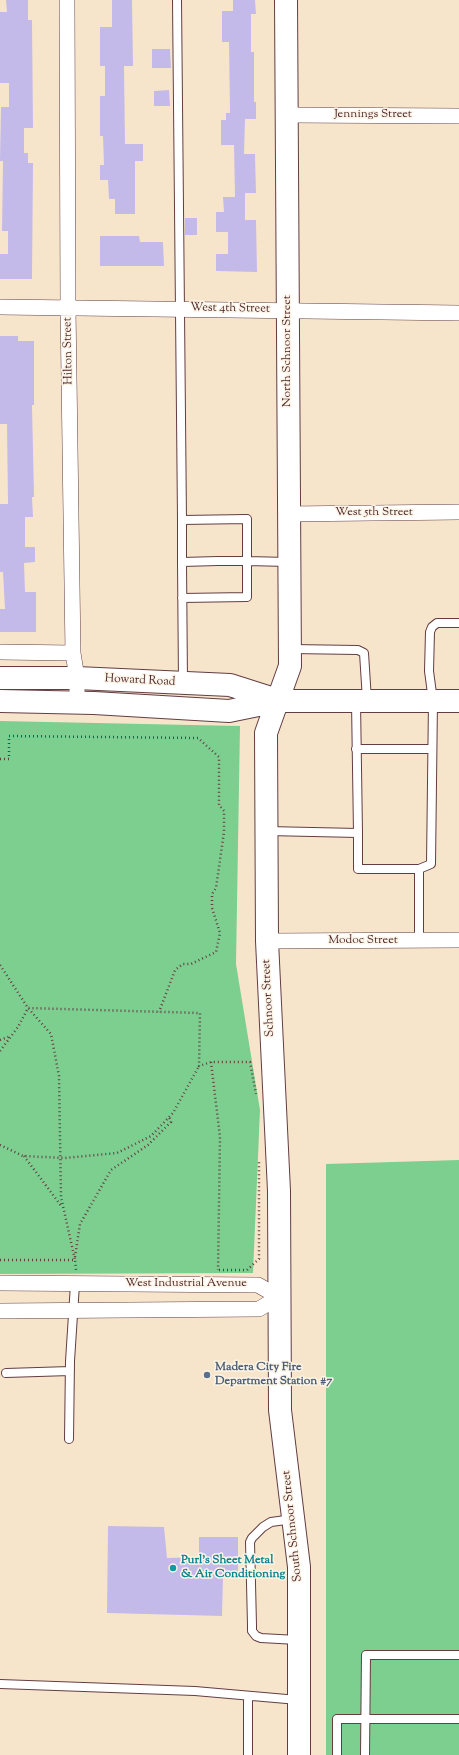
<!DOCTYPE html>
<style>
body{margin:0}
canvas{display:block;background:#f7e5cb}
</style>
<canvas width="459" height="1755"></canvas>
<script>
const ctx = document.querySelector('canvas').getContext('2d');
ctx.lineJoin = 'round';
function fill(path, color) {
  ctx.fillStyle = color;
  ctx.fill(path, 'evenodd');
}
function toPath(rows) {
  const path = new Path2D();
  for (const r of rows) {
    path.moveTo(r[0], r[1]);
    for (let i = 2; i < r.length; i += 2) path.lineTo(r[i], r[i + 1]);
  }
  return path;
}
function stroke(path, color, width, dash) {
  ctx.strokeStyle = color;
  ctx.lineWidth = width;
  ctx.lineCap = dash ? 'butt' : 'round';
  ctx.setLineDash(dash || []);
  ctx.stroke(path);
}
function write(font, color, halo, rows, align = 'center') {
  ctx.font = font + ' "Sorts Mill Goudy",serif';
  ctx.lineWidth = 3;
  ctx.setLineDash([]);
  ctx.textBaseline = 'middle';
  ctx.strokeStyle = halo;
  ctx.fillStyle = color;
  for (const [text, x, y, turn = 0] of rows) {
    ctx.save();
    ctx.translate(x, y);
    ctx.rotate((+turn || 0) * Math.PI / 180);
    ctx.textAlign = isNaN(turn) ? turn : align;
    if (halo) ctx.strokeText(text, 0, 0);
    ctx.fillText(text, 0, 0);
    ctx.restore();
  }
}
fill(toPath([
 [0,721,240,726,236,964,260,1110,253,1273,0,1274],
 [459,1160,459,1755,326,1755,326,1164]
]), '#7dcf90');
fill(toPath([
 [6,0,28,0,28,20,32,20,33,128,24,128,24,153,28,153,28,163,33,163,32,279,0,279,0,254,8,254,8,231,2,231,3,161,0,161,1,107,9,107,9,83,0,83,0,12,7,12],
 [112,0,132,0,133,66,124,66,125,144,143,144,143,161,135,161,135,214,115,214,115,199,109,199,108,180,100,180,100,165,104,165,103,136,100,136,100,96,105,96,105,66,100,66,100,27,112,27],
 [233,0,255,0,256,14,251,14,251,52,254,52,254,102,256,102,256,119,245,119,244,154,255,154,256,193,245,193,245,220,256,220,257,272,216,271,216,254,228,254,228,232,216,232,216,212,224,212,223,197,235,197,234,145,221,145,221,120,226,120,226,113,230,113,229,42,222,42,222,11,233,11],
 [152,49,170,49,171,68,152,68],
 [169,90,170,106,154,106,154,91],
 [185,218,197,218,197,235,185,235],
 [100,236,139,236,140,242,163,242,164,266,100,266],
 [0,336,18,336,18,341,34,341,34,405,32,405,34,497,32,497,33,517,25,517,25,547,35,547,35,562,24,563,25,592,36,592,36,632,0,632,0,609,5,609,3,572,0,572,0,504,8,504,7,424,0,424],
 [108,1526,164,1527,167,1558,199,1557,199,1537,238,1537,238,1578,223,1577,222,1616,107,1613]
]), '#c4baea');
const lane = toPath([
 [177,0,182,520],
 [182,562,183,683],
 [182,598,247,597,247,519,182,520,182,562,218,561,247,561,288,562],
 [291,649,358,650,364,653,367,700],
 [356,702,358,833],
 [356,749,432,749],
 [267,831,358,833,358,869,419,869,419,941],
 [419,869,431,864,433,701,429,671,430,632,432,627,437,623,459,623],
 [6,1373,70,1371],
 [69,1439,70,1361,75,1284],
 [293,1519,271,1522,263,1527,252,1538,250,1542,252,1625,252,1631,256,1636,261,1638,297,1640],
 [0,1684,195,1691,298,1700],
 [248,1755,248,1696],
 [337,1755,337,1719,459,1719],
 [365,1755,366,1655,459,1655]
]);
const street = toPath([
 [67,0,68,308,73,653,77,678,77,702],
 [288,115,459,116],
 [0,307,459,313],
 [288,514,459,512],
 [0,652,73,653],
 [267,941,459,940],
 [0,1283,258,1285,279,1297,259,1309,0,1311]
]);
const secondary = toPath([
 [286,0,290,666,266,733,267,941,279,1191,280,1410,299,1567,299,1755],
 [0,678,77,678,230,685,277,700],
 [0,701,94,703,229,711,278,701,459,701]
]);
stroke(lane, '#643d43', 10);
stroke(street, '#643d43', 16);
stroke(secondary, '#643d43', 24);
stroke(toPath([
 [0,759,9,759,9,736,198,738,219,757,219,805,224,811,224,832,216,888,212,894,212,908,220,933,216,952,191,964,183,964,175,970,159,1012],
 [0,965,28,1008,51,1034,59,1076,61,1197,75,1260],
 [0,1040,11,1036],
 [0,1051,18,1027,28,1008,200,1013,199,1066,211,1062,250,1062,256,1094],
 [211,1062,220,1137,218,1270],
 [0,1145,23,1156,65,1158,117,1153,151,1136,173,1113,199,1066],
 [24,1156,62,1207],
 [75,1257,80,1224,111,1170,148,1145,171,1122,169,1117],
 [0,1260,75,1260,76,1270],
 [219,1270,247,1270,259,1259,259,1160]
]), '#643d43', 2.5, [1, 3]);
stroke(lane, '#fff', 8);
stroke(street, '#fff', 15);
stroke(secondary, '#fff', 22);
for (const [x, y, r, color] of [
 [207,1375,4,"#5c6f8a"],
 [173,1568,4,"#0f9aa8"]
]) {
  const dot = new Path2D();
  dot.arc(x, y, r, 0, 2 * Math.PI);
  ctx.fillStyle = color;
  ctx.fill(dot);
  stroke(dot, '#fcf5e5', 1.5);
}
write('12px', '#4a1f2b', '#fcf5e5', [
 ["Jennings Street",373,115],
 ["West 4th Street",230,309,1],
 ["Hilton Street",69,351,-91],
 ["North Schnoor Street",288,351,-90],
 ["West 5th Street",374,513],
 ["Howard Road",140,681,3],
 ["Modoc Street",363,941],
 ["Schnoor Street",269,998,-93],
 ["West Industrial Avenue",186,1284],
 ["South Schnoor Street",293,1526,-96]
]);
write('bold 12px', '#4e5e75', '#fcf5e5', [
 ["Madera City Fire",215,1368],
 ["Department Station #7",215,1382]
], 'left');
write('bold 12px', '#0d838f', '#fcf5e5', [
 ["Purl's Sheet Metal",181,1561],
 ["& Air Conditioning",181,1575]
], 'left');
</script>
